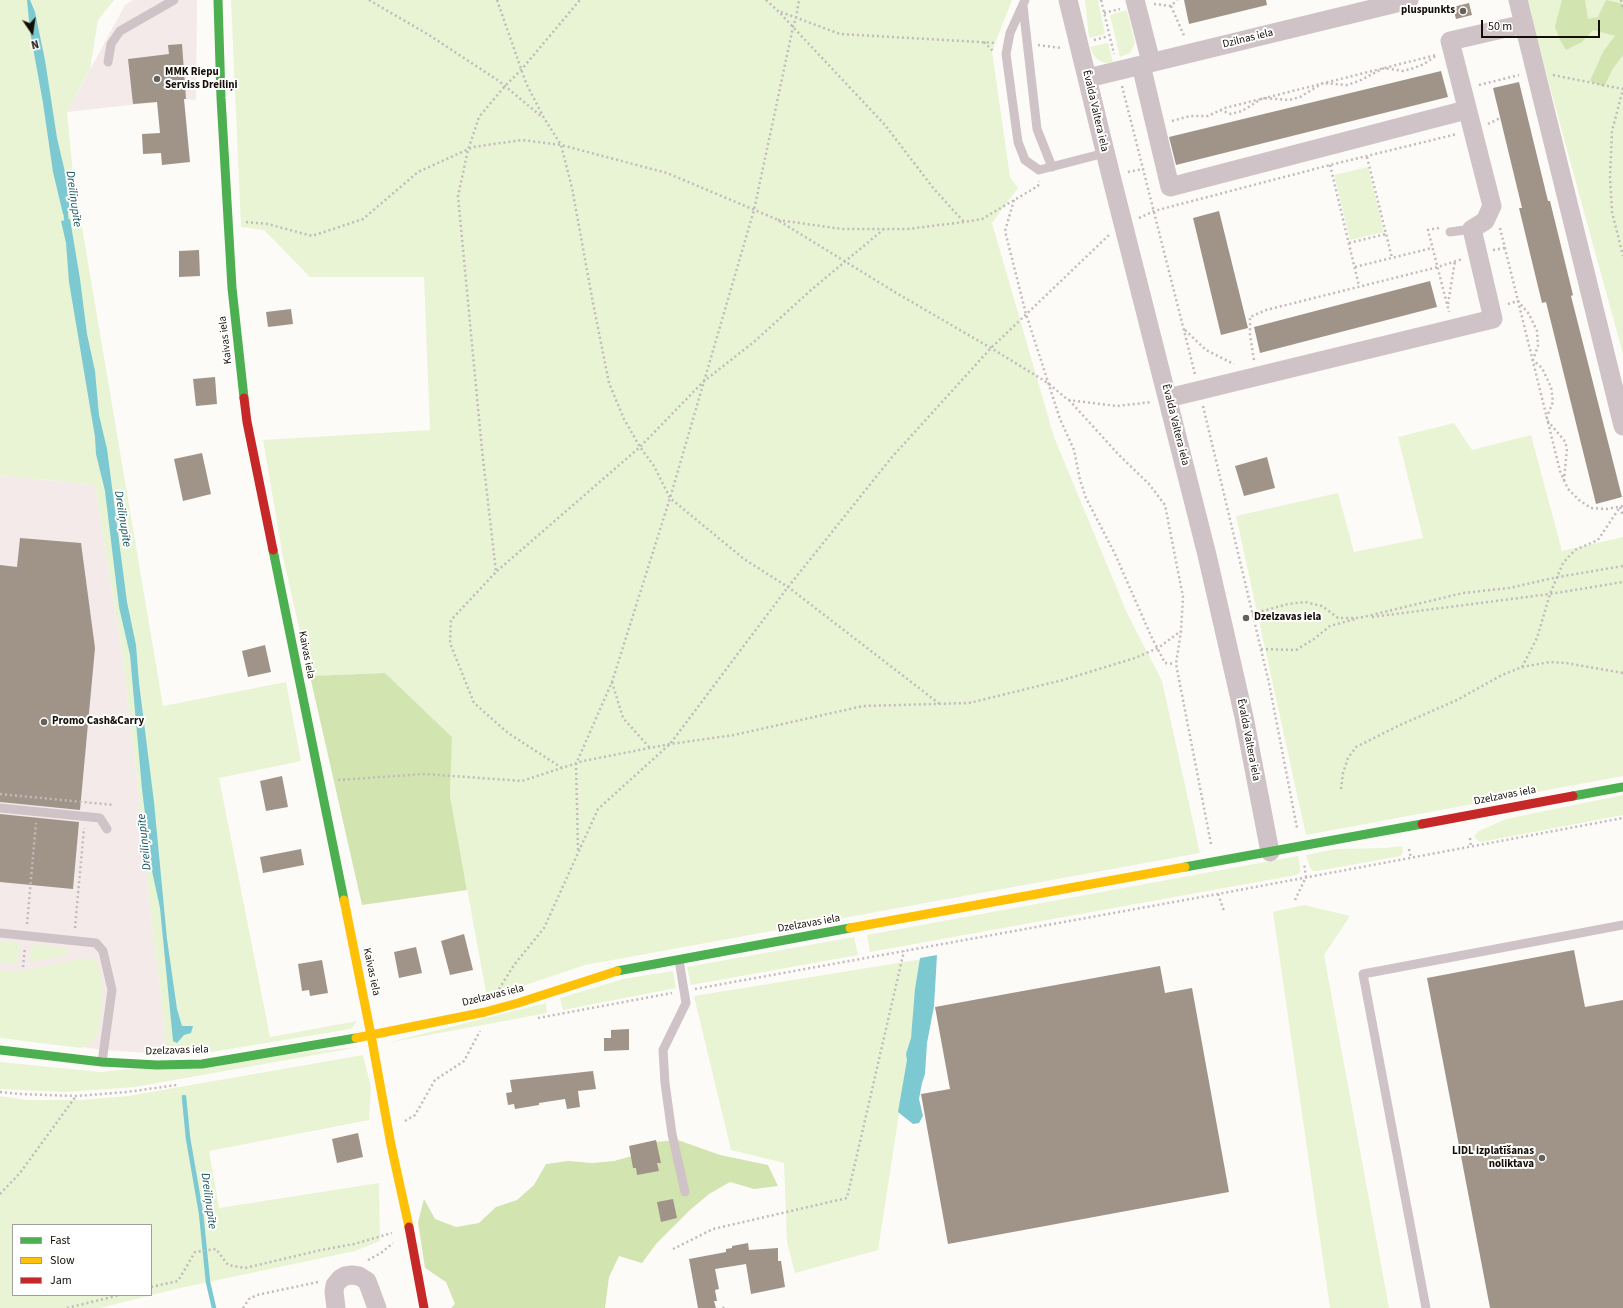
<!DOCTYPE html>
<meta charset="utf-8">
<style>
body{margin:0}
#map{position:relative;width:1623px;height:1308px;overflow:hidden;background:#fdfbf8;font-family:"Source Sans 3",sans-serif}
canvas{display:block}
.legend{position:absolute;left:12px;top:1224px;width:140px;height:72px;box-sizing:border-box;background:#fff;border:1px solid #a19f9b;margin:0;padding:5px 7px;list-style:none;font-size:12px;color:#150e06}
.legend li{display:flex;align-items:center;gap:8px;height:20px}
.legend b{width:20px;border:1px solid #a19f9b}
.north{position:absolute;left:12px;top:12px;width:40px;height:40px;-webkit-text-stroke:3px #fff;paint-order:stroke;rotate:167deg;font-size:11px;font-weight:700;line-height:16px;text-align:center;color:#150e06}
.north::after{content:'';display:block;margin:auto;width:14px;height:18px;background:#150e06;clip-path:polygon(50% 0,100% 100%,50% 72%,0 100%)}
.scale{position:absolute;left:1481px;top:20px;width:119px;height:18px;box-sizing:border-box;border:2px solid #150e06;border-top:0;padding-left:5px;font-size:12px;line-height:14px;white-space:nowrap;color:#150e06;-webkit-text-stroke:3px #fff;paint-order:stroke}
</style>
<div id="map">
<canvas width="1623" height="1308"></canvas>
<ul class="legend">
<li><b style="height:5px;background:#4caf50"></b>Fast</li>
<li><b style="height:5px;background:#ffc107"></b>Slow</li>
<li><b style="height:5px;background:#c62828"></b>Jam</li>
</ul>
<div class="north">N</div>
<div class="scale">50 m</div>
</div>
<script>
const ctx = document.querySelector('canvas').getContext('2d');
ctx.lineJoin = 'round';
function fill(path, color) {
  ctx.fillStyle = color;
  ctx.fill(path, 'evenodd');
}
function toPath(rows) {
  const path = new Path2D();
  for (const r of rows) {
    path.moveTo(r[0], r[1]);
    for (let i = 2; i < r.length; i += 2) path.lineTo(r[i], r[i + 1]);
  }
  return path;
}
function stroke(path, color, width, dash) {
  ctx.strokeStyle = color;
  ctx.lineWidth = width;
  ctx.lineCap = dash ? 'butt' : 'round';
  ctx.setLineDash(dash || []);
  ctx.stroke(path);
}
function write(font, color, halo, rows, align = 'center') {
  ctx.font = font + ' "Source Sans 3",sans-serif';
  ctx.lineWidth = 4;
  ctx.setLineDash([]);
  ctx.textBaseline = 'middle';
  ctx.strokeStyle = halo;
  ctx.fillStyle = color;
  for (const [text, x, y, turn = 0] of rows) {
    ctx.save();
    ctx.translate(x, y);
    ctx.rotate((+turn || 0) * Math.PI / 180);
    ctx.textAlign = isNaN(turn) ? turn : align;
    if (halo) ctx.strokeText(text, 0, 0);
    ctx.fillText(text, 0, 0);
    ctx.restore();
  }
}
fill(toPath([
 [133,0,197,0,196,100,186,99,67,112,125,5],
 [0,475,95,485,123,658,142,823,150,911,161,993,167,1054,103,1050,0,1035]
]), '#f4eae9');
fill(toPath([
 [0,0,114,0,98,20,90,69,67,112,73,174,163,706,286,682,301,761,219,778,270,1037,357,1021,351,1029,199,1054,167,1054,161,993,150,911,142,823,123,658,95,485,0,475],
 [231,0,1012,0,992,51,1010,177,1018,188,992,223,1054,437,1127,613,1162,681,1200,853,585,965,487,998,450,796,452,737,385,673,310,676,283,557,263,440,430,430,424,277,310,277,264,230,241,227],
 [1085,0,1098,0,1105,34,1089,38],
 [1526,0,1623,0,1623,354],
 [1127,10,1135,43,1130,53,1120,57,1110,15],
 [1108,43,1113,62,1105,63,1098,60,1093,54,1090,47],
 [1368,167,1384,232,1350,240,1334,175],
 [1454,423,1472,450,1531,435,1562,551,1623,537,1623,776,1306,835,1236,516,1338,493,1354,552,1423,538,1398,437],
 [1623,795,1623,815,1481,842,1478,841,1474,836,1479,831,1506,819],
 [1402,846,1403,851,1401,856,1317,871,1313,871,1310,868,1306,855,1336,849,1385,848],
 [1298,856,1300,867,1300,872,1296,875,870,952,867,935],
 [1304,905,1350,916,1324,955,1389,1308,1330,1308,1273,912],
 [854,937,858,955,691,985,687,967],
 [0,941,20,943,17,964,0,962],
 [31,944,68,948,67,955,30,962],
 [86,958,98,962,103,990,99,1032,94,1040,87,1046,80,1048,0,1038,0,971,21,971],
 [923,959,878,1250,795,1273,787,1242,784,1163,731,1150,694,996],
 [673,971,676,988,563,1010,560,998,623,979],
 [546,1003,547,1013,386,1043],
 [359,1047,135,1087,66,1092,0,1089,0,1062,100,1072],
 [363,1055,371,1088,369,1120,209,1151,219,1208,379,1183,380,1241,355,1251,180,1288,100,1308,0,1308,0,1096,27,1100,81,1100,128,1096],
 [13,1225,151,1225,151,1295,13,1295]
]), '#e8f4d4');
fill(toPath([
 [1562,0,1585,0,1588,19,1598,17,1606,0,1623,4,1623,55,1612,70,1604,87,1590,81,1603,52,1615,36,1593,30,1582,42,1566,50,1560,40,1555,27],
 [385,673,452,737,450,796,467,890,362,905,310,676],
 [678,1140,720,1155,768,1165,778,1186,754,1189,730,1182,709,1194,690,1210,656,1244,642,1263,619,1256,609,1277,605,1308,451,1308,455,1304,446,1282,425,1268,418,1222,424,1199,435,1219,456,1227,479,1223,496,1207,517,1200,534,1185,546,1164,568,1161,592,1163,614,1161,636,1155,655,1142]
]), '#d2e4b0');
fill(toPath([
 [27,0,30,0,35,12,45,60,57,138,65,172,70,210,68,213,63,214,53,172,43,103,30,31],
 [70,219,80,279,87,334,95,371,99,415,107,449,127,602,136,645,139,683,154,802,167,939,177,1009,182,1026,193,1026,191,1033,184,1035,177,1043,173,1041,160,908,152,871,142,789,130,655,119,607,105,491,96,454,95,437,69,282,66,243,61,221],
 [937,955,934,1006,927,1043,925,1074,922,1083,919,1099,923,1116,919,1123,913,1124,898,1112,907,1060,906,1054,911,1038,915,989,920,958]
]), '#7cc9d2');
stroke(toPath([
 [65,208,67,225],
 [184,1097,188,1138,201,1213,208,1282,214,1308]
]), '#7cc9d2', 4.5);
fill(toPath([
 [1184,0,1266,0,1267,5,1189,24],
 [1469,3,1472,15,1456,19,1453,7],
 [182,44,186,99,184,99,190,162,162,165,161,153,143,154,142,134,160,133,157,102,133,104,128,59,169,54,168,45],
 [1441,71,1448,97,1176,165,1169,137],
 [1519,82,1548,201,1550,201,1573,295,1571,296,1622,497,1596,504,1546,302,1542,303,1519,208,1522,208,1493,88],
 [1219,211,1248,328,1221,335,1193,218],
 [199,250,200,276,179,277,179,251],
 [1430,281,1437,307,1260,353,1254,327],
 [291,309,293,324,268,327,266,312],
 [215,377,217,404,196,406,193,379],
 [202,453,211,494,183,501,174,459],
 [1267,457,1275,488,1244,496,1235,466],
 [20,538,81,543,95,648,80,810,0,802,0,565,17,567],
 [265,645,271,672,248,677,242,651],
 [282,776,288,807,266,811,260,781],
 [0,814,79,822,73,889,0,882],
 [301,849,304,865,263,873,260,857],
 [464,934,473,970,450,975,441,941],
 [416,947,422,973,399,978,394,952],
 [1574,950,1585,1007,1623,1000,1623,1308,1490,1308,1427,978],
 [322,960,328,993,310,996,309,990,302,991,298,964],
 [1160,966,1165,993,1192,988,1229,1192,948,1244,921,1094,950,1089,935,1007],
 [629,1029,629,1050,604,1051,604,1038,611,1038,611,1030],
 [593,1071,596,1089,578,1091,580,1107,567,1109,565,1099,539,1103,539,1105,515,1109,514,1104,508,1105,506,1093,512,1092,510,1080],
 [358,1133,363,1157,337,1163,332,1139],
 [656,1140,661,1163,657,1163,659,1171,637,1175,636,1168,633,1168,629,1146],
 [673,1199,677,1218,661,1222,657,1202],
 [748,1243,749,1250,778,1248,778,1261,781,1261,785,1287,751,1294,746,1264,715,1269,719,1289,715,1290,717,1301,714,1301,716,1308,698,1308,689,1259,726,1252,726,1249,732,1248,732,1246]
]), '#a09488');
stroke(toPath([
 [369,0,429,35,499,81,542,117],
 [497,0,526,83,544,118,561,145,572,188,593,303,609,383,624,419,640,447,654,466,670,498,744,559,788,587,941,705],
 [766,0,778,11,885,125,934,189,964,222],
 [1101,0,1114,54],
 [1621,0,1623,10],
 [1154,4,1171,6,1177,0],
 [1171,6,1185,38],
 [781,12,840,34,997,43],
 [1104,13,1120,9],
 [1094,40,1109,36],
 [984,42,994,52],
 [1038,45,1061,48],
 [1553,75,1623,89,1612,131,1610,177,1612,212,1623,256],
 [1479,85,1519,75],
 [1122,86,1195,374],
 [1220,110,1231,114,1242,111,1263,98,1289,100,1300,97,1323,83,1347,85,1359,81,1384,68,1403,71,1414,68,1424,64,1437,55],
 [1172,121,1190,116,1208,116,1225,108,1436,55],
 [1488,124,1500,118],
 [1367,157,1392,258],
 [1330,165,1359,286],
 [1128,172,1143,169],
 [1014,200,1005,231,1026,314,1060,419,1074,450,1080,480,1086,498,1115,554,1151,636,1165,663,1175,664],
 [1139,218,1154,211,1330,165,1457,134],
 [778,220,842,229,908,229,964,222,982,219,1038,186,1039,181],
 [246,222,268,224,312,236,363,219,418,172,473,147,522,140,561,145,667,173,776,219,898,294,991,348,1048,383,1068,400,1117,406,1152,402],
 [1439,228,1428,230,1449,312],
 [1500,228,1560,471,1568,489,1579,500,1591,508,1606,509,1623,506],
 [1349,243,1386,234],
 [1493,250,1505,248],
 [1355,267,1432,248],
 [1448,304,1455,261],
 [1508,304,1518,301,1529,314,1537,331,1538,346,1533,360,1542,368,1551,387,1553,402,1546,419,1564,440,1567,448,1564,480],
 [1185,330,1206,350,1234,364],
 [1254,360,1250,335,1250,317,1266,310,1438,267,1462,259],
 [1069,400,1119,455,1149,484,1165,505,1183,597,1181,631,1176,664,1211,844],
 [1203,406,1269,683,1297,828],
 [1620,507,1623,516],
 [497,571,640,447,703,382,755,341,811,290,884,229],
 [1252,614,1288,604,1305,602,1322,606,1338,618,1359,618,1463,593,1509,588,1558,577,1623,566],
 [1372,617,1550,594,1623,582],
 [1261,649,1296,650,1314,639,1330,626,1355,619],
 [1522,667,1537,638,1550,594,1563,563,1575,550,1598,540,1620,507],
 [612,682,623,718,650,748],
 [562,768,508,733,474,703,450,643,451,620,496,572,482,450,458,196,468,150,479,117,505,86,521,70,580,0],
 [338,780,425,774,522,781,583,761,670,744,734,735,863,706,969,703,1063,680,1135,658,1158,648,1181,631],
 [1341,789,1343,773,1348,758,1356,747,1398,726,1457,700,1502,675,1522,667,1550,662,1566,663,1623,673],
 [0,794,114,805],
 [1470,838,1471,847],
 [1409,849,1411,858],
 [578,850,576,764,612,682,670,498,754,210,793,27,796,18,799,0],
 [1218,894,1224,911],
 [1295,900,1306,877,1304,863],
 [27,924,36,823],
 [75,928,84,828],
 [23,967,25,947],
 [499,989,514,965,544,928,598,809,670,744,788,587,892,457,991,348,1109,235],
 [695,989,1218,894,1623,818],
 [538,1018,672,993],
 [0,1092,19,1094,77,1096,127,1092,177,1085],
 [405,1121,415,1115,435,1080,464,1061,480,1031],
 [0,1194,20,1173,76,1096],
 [673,1249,713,1229,847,1198,904,951],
 [368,1260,381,1253,393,1243],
 [151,1287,178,1281,195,1252,216,1249,228,1265,245,1268,321,1250,354,1244,392,1233],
 [67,1308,120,1295],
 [243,1308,249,1299,257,1295,318,1282],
 [723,1308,724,1307]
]), '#c2babc', 2.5, [2, 3]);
stroke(toPath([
 [1025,0,1010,33,1006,54,1018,142,1025,160,1039,170,1105,153],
 [1023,6,1037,129,1052,167],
 [108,62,111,44,120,31,174,0],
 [1450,232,1472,229],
 [0,808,100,818,107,829],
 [0,933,96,943,103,951,112,990,102,1062],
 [679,960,686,1003,663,1050,665,1083,672,1134,685,1192],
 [1426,1308,1363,974,1623,925]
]), '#cfc3c8', 9);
stroke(toPath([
 [1068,0,1111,176,1207,555,1244,717,1270,852],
 [1135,0,1151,62],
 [1518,0,1623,426],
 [1141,65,1170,187,1466,110],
 [1088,78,1409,0],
 [1168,398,1493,319,1472,229,1485,221,1492,206,1450,41,1524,24],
 [336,1308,334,1292,335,1285,340,1279,345,1276,352,1275,359,1276,367,1281,377,1308]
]), '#cfc3c8', 19);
stroke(toPath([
 [218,0,221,98,232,288,244,398],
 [273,550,344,900],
 [1573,796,1623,787],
 [1185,867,1422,824],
 [617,971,850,928],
 [0,1050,102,1062,157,1065,202,1064,356,1038]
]), '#4caf50', 9);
stroke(toPath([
 [344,900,371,1035,391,1145,409,1227],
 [850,928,1185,867],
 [356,1038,485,1012,518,1003,617,971]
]), '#ffc107', 9);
stroke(toPath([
 [244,398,247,422,273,550],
 [1422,824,1573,796],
 [409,1227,424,1308]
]), '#c62828', 9);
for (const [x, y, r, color] of [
 [1463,11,4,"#66615b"],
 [157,79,4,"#66615b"],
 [1246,618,4,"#66615b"],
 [44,722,4,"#66615b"],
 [1542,1158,4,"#66615b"]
]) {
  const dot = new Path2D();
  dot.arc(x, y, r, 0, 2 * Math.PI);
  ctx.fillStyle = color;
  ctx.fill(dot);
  stroke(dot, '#fff', 1.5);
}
write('bold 11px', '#150e06', '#fff', [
 ["pluspunkts",1455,11,"right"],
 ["MMK Riepu",165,73],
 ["Serviss Dreiliņi",165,86],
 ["Dzelzavas iela",1254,618],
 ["Promo Cash&Carry",52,722],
 ["LIDL izplatīšanas",1534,1152,"right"],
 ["noliktava",1534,1165,"right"]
], 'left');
write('11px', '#150e06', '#fff', [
 ["Dzilnas iela",1248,39,-14],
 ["Ēvalda Valtera iela",1095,111,77],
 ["Kaivas iela",226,340,-97],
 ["Ēvalda Valtera iela",1175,425,76],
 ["Kaivas iela",306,655,79],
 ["Ēvalda Valtera iela",1248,740,79],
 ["Dzelzavas iela",1505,796,-11],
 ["Dzelzavas iela",809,924,-10],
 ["Kaivas iela",371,972,78],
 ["Dzelzavas iela",493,996,-14],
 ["Dzelzavas iela",177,1051,-2]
]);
write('italic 12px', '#0f5058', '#fff', [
 ["Dreiliņupīte",73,199,82],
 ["Dreiliņupīte",122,519,81],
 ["Dreiliņupīte",145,842,-96],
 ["Dreiliņupīte",208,1201,82]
]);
</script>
